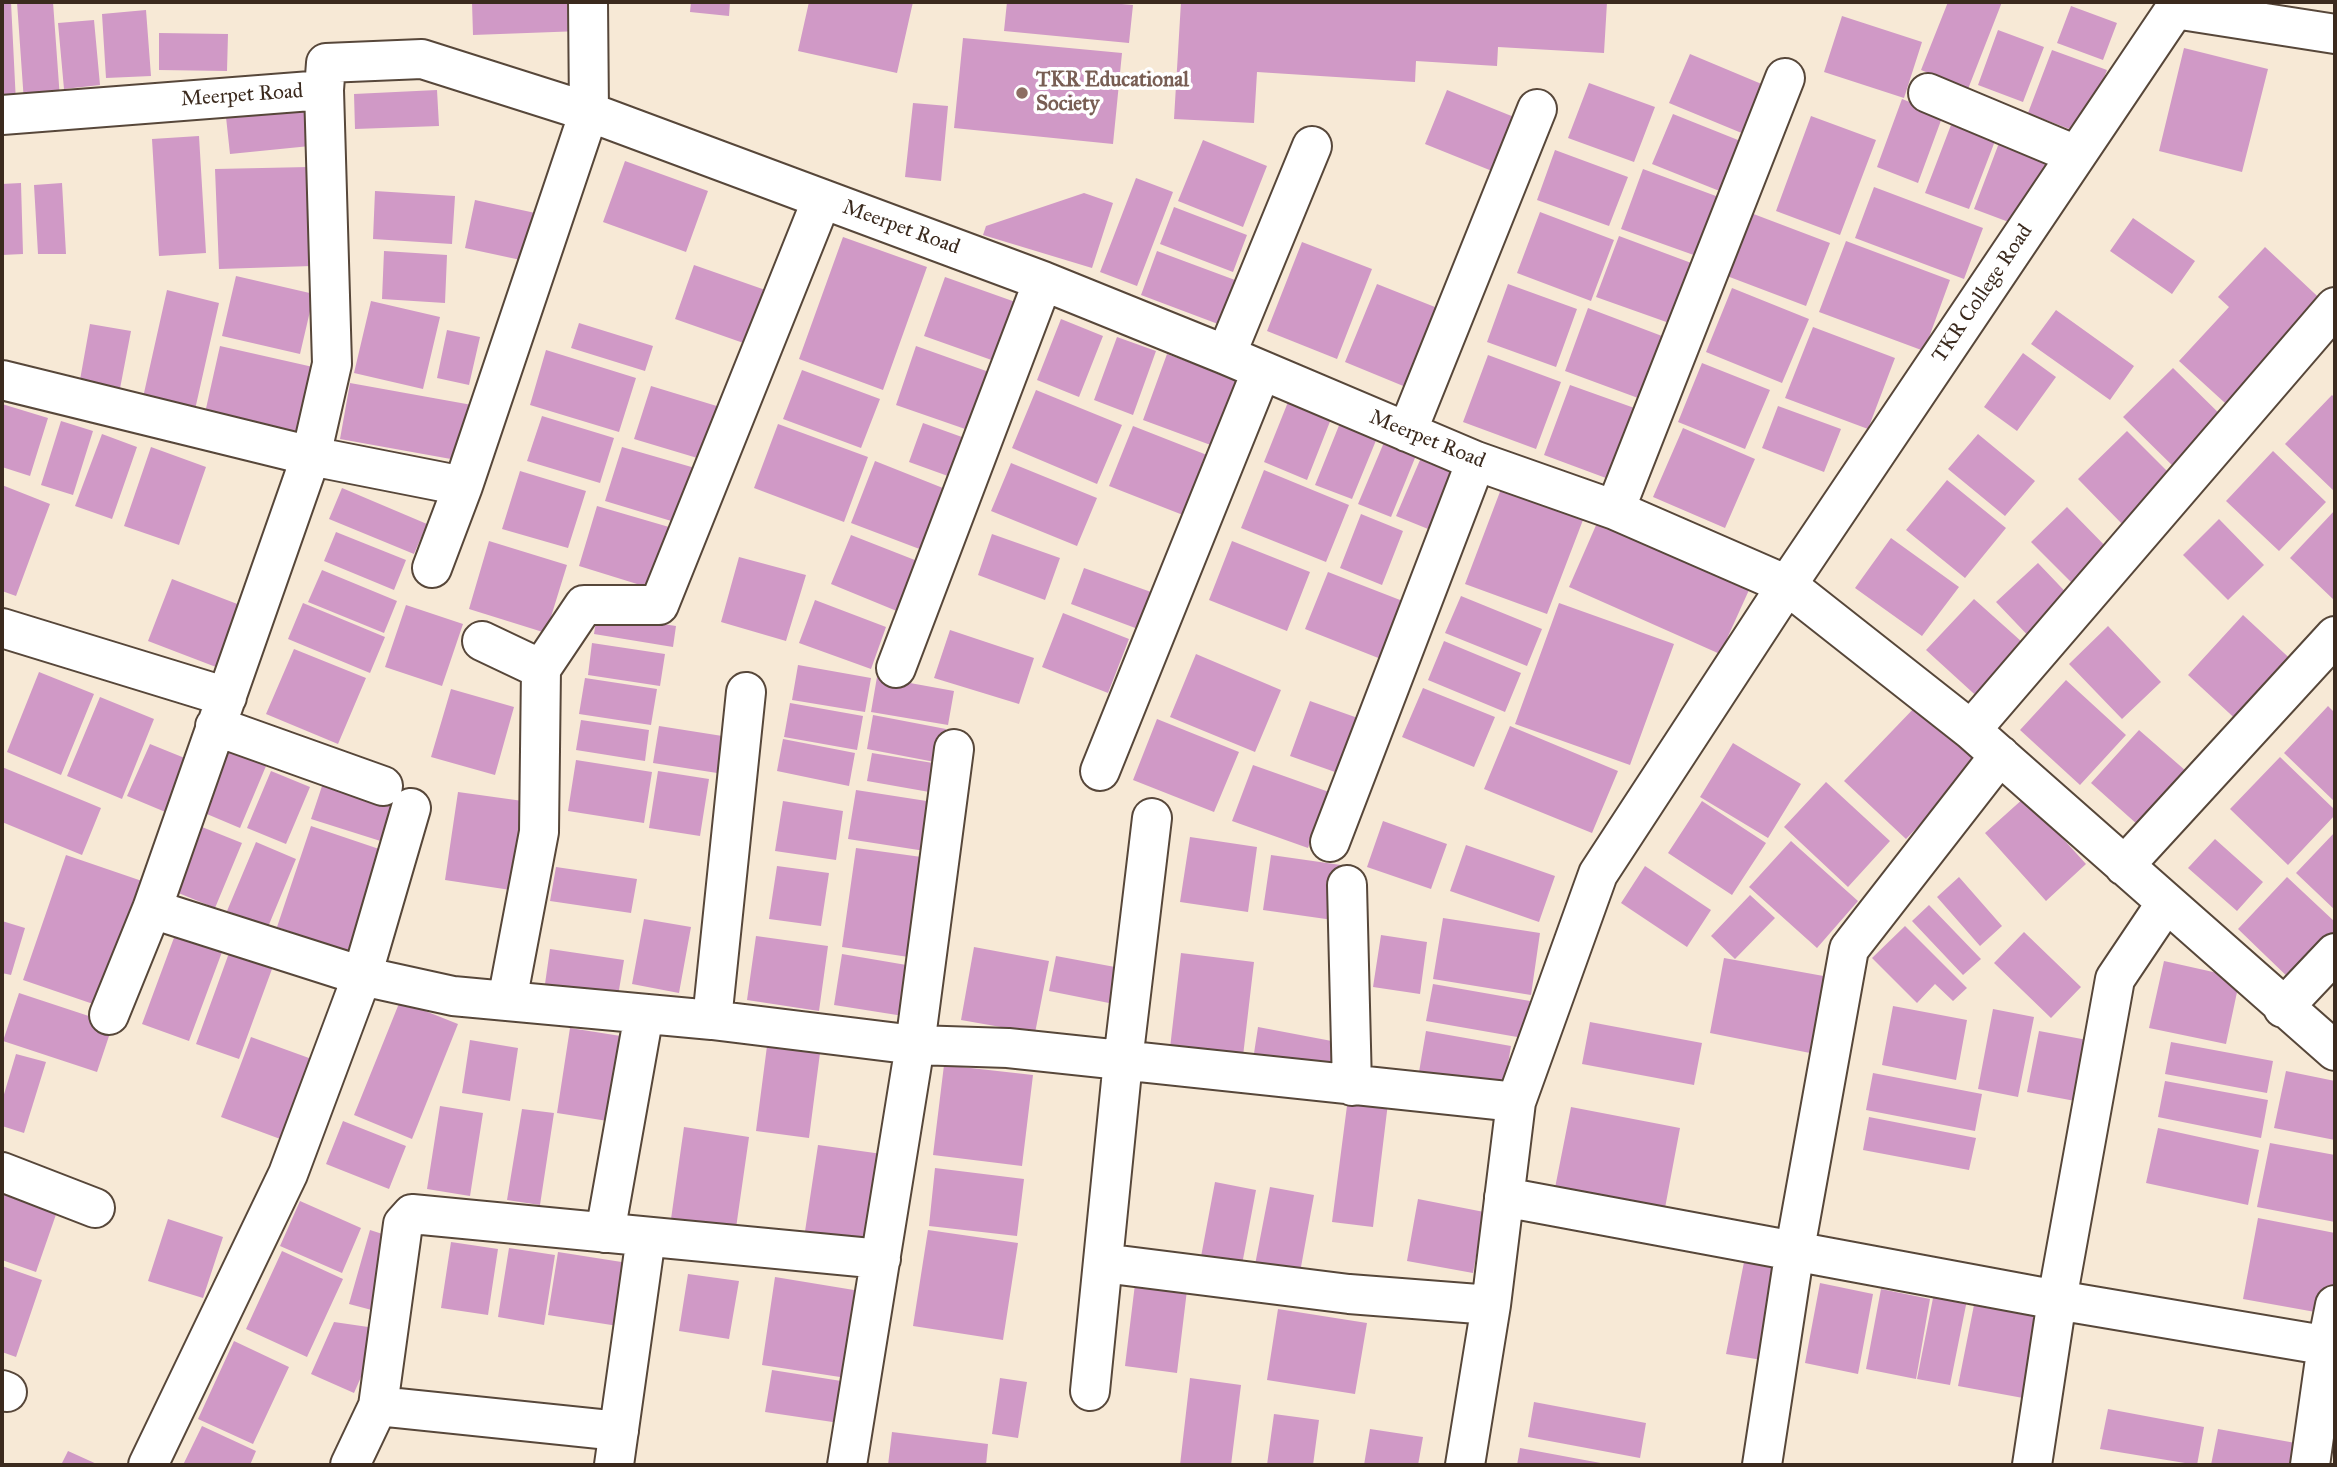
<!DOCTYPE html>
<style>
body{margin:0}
#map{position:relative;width:2337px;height:1467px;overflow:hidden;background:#f7e9d6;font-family:"IM FELL Great Primer",serif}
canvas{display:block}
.frame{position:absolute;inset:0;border:4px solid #3b2a1e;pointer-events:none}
</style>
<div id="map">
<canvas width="2337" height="1467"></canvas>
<div class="frame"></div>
</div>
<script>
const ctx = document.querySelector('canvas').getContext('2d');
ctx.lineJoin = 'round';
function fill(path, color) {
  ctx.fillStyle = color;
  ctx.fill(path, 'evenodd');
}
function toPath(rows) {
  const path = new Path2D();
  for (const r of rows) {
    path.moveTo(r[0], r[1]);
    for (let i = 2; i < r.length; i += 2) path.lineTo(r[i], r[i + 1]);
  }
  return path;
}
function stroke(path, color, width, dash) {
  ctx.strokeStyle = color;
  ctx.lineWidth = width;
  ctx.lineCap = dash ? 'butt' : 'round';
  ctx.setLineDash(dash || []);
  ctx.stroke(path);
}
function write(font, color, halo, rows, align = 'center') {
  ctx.font = font + ' "IM FELL Great Primer",serif';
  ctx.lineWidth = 7;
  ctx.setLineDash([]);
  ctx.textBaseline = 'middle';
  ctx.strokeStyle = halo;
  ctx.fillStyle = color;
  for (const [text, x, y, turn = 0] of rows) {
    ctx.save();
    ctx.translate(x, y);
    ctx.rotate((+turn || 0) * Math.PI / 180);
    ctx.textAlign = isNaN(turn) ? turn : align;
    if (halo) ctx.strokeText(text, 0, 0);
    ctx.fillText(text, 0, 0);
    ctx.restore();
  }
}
fill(toPath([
 [2,2,11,2,16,103,2,104],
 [17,2,53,2,60,99,24,102],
 [472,2,580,2,581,31,473,35],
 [691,2,730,2,729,16,690,12],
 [809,2,913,2,897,73,798,51],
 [1007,2,1099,2,1133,5,1129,43,1004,31],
 [1181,2,1607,2,1604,53,1498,47,1497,66,1416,61,1415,82,1257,72,1254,123,1174,119],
 [1948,2,2002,2,1968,89,1921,70],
 [2071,6,2117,23,2103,60,2057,43],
 [146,10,151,76,106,78,102,14],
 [1842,16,1922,42,1904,98,1824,72],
 [94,20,100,85,64,89,58,23],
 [1998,30,2044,47,2023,102,1978,85],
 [159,33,228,34,227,71,159,70],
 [963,38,1122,53,1113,144,954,128],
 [2184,48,2268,69,2242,172,2159,151],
 [2052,50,2107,70,2082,134,2028,113],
 [1690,54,1764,85,1744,134,1669,103],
 [1589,83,1655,107,1634,162,1568,138],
 [437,90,439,126,355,129,354,94],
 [1447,90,1514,117,1492,171,1425,144],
 [1902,99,1943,115,1918,183,1877,167],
 [913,103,948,106,941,181,905,177],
 [316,108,320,145,230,154,226,117],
 [1673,114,1748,144,1727,194,1652,164],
 [1811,116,1876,140,1840,235,1776,211],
 [1951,125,1995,141,1969,209,1925,193],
 [199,136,206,253,159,256,152,139],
 [1203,140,1267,166,1243,227,1178,201],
 [1999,143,2047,161,2022,227,1974,209],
 [1555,150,1628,177,1609,226,1537,200],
 [625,161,708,191,686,252,603,222],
 [309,167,312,266,219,269,215,169],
 [1643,169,1724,199,1702,258,1621,229],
 [1136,178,1173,192,1137,286,1100,272],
 [21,183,23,254,2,255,2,184],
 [62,183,66,254,38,254,34,185],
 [1874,187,1983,228,1964,279,1855,238],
 [375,191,455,196,452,244,373,239],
 [1084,193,1113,203,1092,268,983,235,986,226],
 [475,200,540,214,530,262,465,248],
 [1174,207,1247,235,1233,272,1160,244],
 [1743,210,1830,243,1806,306,1719,273],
 [1540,212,1614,240,1591,301,1517,273],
 [2133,218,2195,261,2172,294,2110,251],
 [1619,236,1694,264,1672,324,1596,297],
 [843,237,927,267,883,390,799,359],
 [1846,241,1950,280,1924,351,1819,312],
 [1302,242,1372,269,1337,359,1267,331],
 [2265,247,2330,308,2236,413,2179,361,2229,307,2218,297],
 [384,251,447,255,445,303,382,299],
 [1157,251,1235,280,1218,324,1141,295],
 [694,265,771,292,752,346,675,319],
 [236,276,314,294,300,354,222,336],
 [945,277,1021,304,1000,363,924,336],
 [1377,284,1445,311,1413,390,1345,362],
 [1508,284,1577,309,1556,367,1487,342],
 [1732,288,1809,319,1782,383,1706,352],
 [167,290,219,303,194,414,142,402],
 [371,301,440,317,423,389,354,373],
 [1588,308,1662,336,1638,398,1565,371],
 [2056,310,2134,366,2110,400,2031,344],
 [1061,319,1103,336,1079,397,1037,380],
 [579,323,653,346,645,371,571,348],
 [90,324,131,331,118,399,78,391],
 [1813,327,1895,358,1868,429,1785,398],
 [447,330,480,337,469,385,437,378],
 [1117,337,1156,351,1133,415,1094,400],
 [220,346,313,367,299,434,205,413],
 [916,346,989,372,968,430,896,405],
 [546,350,636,378,619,432,530,405],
 [2023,353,2056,377,2017,431,1984,407],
 [1167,354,1240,381,1216,447,1143,420],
 [1488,355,1561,382,1536,449,1463,422],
 [1702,363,1770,390,1745,449,1678,422],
 [2173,368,2231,425,2182,475,2123,417],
 [802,370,880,399,861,448,783,419],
 [350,383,472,405,462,461,340,439],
 [1570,385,1640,410,1614,481,1544,455],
 [651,386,720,407,704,460,634,439],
 [1036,390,1122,425,1097,484,1012,448],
 [2332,395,2335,398,2335,492,2285,444],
 [1288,402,1331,419,1307,480,1264,462],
 [2,404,48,418,30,476,2,467],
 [1778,406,1841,429,1824,472,1762,448],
 [542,416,614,438,600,483,527,461],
 [61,421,93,431,73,495,41,485],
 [923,423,973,441,959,480,909,462],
 [1340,423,1377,438,1352,499,1315,485],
 [778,424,868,457,844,522,754,488],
 [1133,426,1212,457,1188,517,1109,486],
 [1683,428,1755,459,1725,528,1653,497],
 [2127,431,2177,481,2127,529,2078,479],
 [102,434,137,447,112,519,75,506],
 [1978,434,2035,481,2005,516,1948,469],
 [1385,440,1417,453,1391,517,1358,504],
 [151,447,206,467,179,545,124,526],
 [622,447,695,468,678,523,605,501],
 [2273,451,2326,502,2279,551,2226,501],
 [1423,453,1464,470,1438,533,1396,516],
 [875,461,953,492,930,553,851,523],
 [1011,463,1097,498,1077,546,991,511],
 [1264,470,1349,505,1326,562,1241,528],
 [520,471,586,491,568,548,502,529],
 [1947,480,2006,528,1965,578,1906,530],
 [2,485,50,504,16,596,2,591],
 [342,488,427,524,414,554,329,519],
 [1501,489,1583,520,1547,614,1465,584],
 [597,506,669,527,650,588,579,566],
 [2067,507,2117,558,2082,593,2031,542],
 [2335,510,2335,601,2290,558],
 [1361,514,1403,531,1382,585,1340,568],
 [2219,519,2264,565,2228,600,2183,555],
 [1597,523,1749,590,1720,654,1569,587],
 [336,532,406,560,394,590,324,561],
 [992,534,1060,558,1045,600,978,575],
 [851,535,925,564,904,614,831,584],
 [1891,538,1959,587,1922,636,1855,588],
 [489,541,567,565,546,633,469,609],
 [1232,541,1310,572,1287,631,1209,600],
 [739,557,806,575,786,641,721,622],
 [2038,563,2078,605,2036,644,1996,602],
 [1084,568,1151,592,1138,629,1071,604],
 [322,570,397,601,384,633,308,602],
 [1328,572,1413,605,1391,663,1305,629],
 [172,579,253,610,229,672,148,641],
 [1461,596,1542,629,1527,666,1445,633],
 [1974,599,2031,650,1983,702,1926,650],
 [815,600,886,627,871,669,799,643],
 [303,603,385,637,370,673,288,639],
 [1559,603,1674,644,1630,765,1515,724],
 [406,605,463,624,442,686,385,667],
 [1063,613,1129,639,1108,693,1042,667],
 [597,614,676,626,673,647,594,634],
 [2243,615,2298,666,2242,725,2188,675],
 [2108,626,2161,682,2122,719,2069,664],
 [950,630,1034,658,1019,704,934,678],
 [1444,641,1521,673,1505,712,1428,680],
 [592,643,665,654,660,686,588,675],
 [294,649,366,678,338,744,266,714],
 [1196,654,1281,690,1255,752,1170,717],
 [798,665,871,678,865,712,792,700],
 [39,672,94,694,61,775,7,752],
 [877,677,954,691,948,725,871,712],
 [585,678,657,689,651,725,579,714],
 [2066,680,2126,735,2080,785,2020,730],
 [1423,688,1495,717,1474,767,1402,737],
 [451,689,514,707,495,775,431,757],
 [100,697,154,719,122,799,67,776],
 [1310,701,1369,722,1349,777,1290,756],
 [790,703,863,716,857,750,784,737],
 [1918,704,1980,762,1906,839,1844,781],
 [2328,706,2335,713,2335,802,2284,753],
 [873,715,946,729,940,763,867,749],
 [1157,719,1239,752,1214,812,1133,780],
 [581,720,649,730,645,761,576,750],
 [659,726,735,738,730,775,653,763],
 [1510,726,1618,771,1592,833,1484,789],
 [2139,730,2186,771,2138,825,2091,783],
 [783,739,855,753,849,786,777,771],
 [1733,743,1801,784,1768,838,1700,797],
 [150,744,197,763,175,816,127,796],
 [221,746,266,766,240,828,195,809],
 [872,753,939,764,935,793,867,781],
 [2280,757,2335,810,2335,815,2288,865,2230,809],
 [576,760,652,772,644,823,568,811],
 [1253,765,1329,792,1308,848,1232,821],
 [2,767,101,808,82,855,2,822],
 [271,771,310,787,286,844,247,828],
 [658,771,709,779,700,836,649,828],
 [326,774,405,800,390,844,311,819],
 [1826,782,1890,841,1848,887,1784,827],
 [856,790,933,802,925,851,848,839],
 [458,792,530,802,517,891,445,880],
 [2025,797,2086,864,2046,901,1985,833],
 [783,801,843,811,836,860,775,851],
 [1702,801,1766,843,1732,895,1668,853],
 [1383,821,1447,844,1431,889,1367,867],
 [311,826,388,852,353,953,277,927],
 [202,827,242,843,215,908,176,892],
 [2335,832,2335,910,2296,873],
 [1190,837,1257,847,1248,912,1180,902],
 [2215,839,2263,882,2237,911,2188,868],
 [1791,841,1858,901,1817,948,1749,887],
 [256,842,296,859,268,927,227,911],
 [1466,845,1555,876,1539,922,1450,891],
 [856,848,936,859,922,959,842,947],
 [66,855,142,881,99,1006,23,980],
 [1271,855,1341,865,1333,920,1263,910],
 [777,866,829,873,821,926,769,919],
 [1645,866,1711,910,1687,947,1621,903],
 [556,867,637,879,631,913,550,901],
 [1959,877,2002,926,1980,946,1937,897],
 [2287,877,2335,922,2335,942,2295,984,2238,929],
 [1750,895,1775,918,1735,959,1711,936],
 [1929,905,1981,959,1963,975,1912,921],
 [1443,918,1540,933,1531,995,1433,979],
 [644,919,691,927,679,993,632,984],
 [2,921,25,928,11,975,2,973],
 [1905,926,1967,988,1953,1001,1935,984,1917,1003,1872,958],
 [2024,932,2081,987,2051,1018,1994,963],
 [175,935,222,952,189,1041,142,1024],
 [1381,935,1427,942,1420,994,1373,987],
 [756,936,828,946,819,1011,747,1000],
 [974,947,1049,961,1035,1033,961,1020],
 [550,949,624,960,618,996,545,984],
 [229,953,272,969,239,1059,196,1044],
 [1181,953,1254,962,1243,1056,1170,1048],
 [842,954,924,968,916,1018,834,1005],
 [1056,956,1131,970,1124,1006,1049,991],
 [1724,958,1829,977,1815,1054,1710,1033],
 [2164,961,2240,978,2226,1044,2149,1028],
 [1433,984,1530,1001,1523,1038,1426,1021],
 [19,993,113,1024,97,1072,3,1041],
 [400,1001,458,1024,412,1139,354,1115],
 [1893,1006,1967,1020,1956,1080,1882,1065],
 [1993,1009,2034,1017,2018,1097,1978,1089],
 [1590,1022,1702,1043,1694,1085,1582,1064],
 [1258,1027,1337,1042,1331,1076,1253,1060],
 [570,1028,627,1037,614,1122,557,1113],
 [1426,1031,1511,1046,1504,1087,1419,1072],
 [2039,1031,2098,1042,2086,1103,2027,1092],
 [251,1037,320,1062,291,1143,221,1117],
 [470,1040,518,1048,510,1101,462,1093],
 [2171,1042,2273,1061,2267,1093,2165,1074],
 [767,1046,820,1053,809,1138,756,1131],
 [16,1054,46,1062,24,1133,2,1126,2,1101],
 [944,1065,1033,1075,1022,1166,933,1155],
 [2286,1071,2335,1081,2335,1140,2274,1128],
 [1873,1073,1982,1094,1975,1131,1866,1110],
 [2165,1081,2268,1100,2261,1138,2158,1117],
 [1348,1098,1388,1103,1373,1227,1332,1222],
 [440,1106,483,1113,470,1196,427,1189],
 [1571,1107,1680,1128,1665,1208,1555,1188],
 [522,1109,554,1113,540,1205,507,1200],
 [1869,1117,1976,1138,1969,1170,1863,1150],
 [343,1121,406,1146,389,1189,326,1164],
 [684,1127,749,1137,736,1228,671,1219],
 [2158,1128,2259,1150,2248,1205,2146,1183],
 [2270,1143,2335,1155,2335,1222,2257,1207],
 [818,1145,882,1154,867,1248,804,1238],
 [935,1168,1024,1179,1017,1236,929,1226],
 [1215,1182,1256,1190,1241,1270,1200,1262],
 [2,1184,60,1203,36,1272,2,1260],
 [1270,1187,1314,1195,1299,1278,1254,1270],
 [1418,1199,1484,1212,1473,1273,1407,1261],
 [300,1201,361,1228,342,1273,280,1246],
 [2258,1218,2335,1233,2335,1298,2332,1315,2243,1299],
 [168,1219,223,1237,203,1298,148,1281],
 [370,1230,398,1239,383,1313,349,1304],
 [928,1230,1018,1243,1003,1340,913,1326],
 [451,1242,498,1249,488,1315,441,1308],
 [509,1248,555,1255,544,1325,498,1317],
 [282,1251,343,1279,307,1357,246,1329],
 [558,1252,628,1263,618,1326,548,1315],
 [1744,1262,1785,1270,1768,1361,1726,1354],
 [2,1266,42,1280,16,1357,2,1352],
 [688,1274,739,1281,729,1339,679,1331],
 [775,1277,866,1292,853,1379,762,1365],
 [1820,1283,1873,1294,1858,1374,1805,1363],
 [1135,1284,1187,1290,1177,1373,1125,1366],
 [1881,1289,1930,1299,1916,1379,1866,1369],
 [1934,1293,1967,1300,1950,1385,1917,1379],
 [1974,1305,2039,1317,2023,1398,1958,1386],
 [1278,1309,1367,1323,1355,1394,1267,1380],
 [334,1322,382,1329,354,1393,311,1374],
 [234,1341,289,1367,253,1444,198,1419],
 [772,1370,860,1384,853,1425,765,1412],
 [1000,1378,1027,1382,1018,1438,992,1434],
 [1190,1378,1241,1385,1231,1465,1180,1465],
 [1534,1402,1646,1423,1640,1458,1528,1437],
 [2108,1409,2204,1427,2197,1465,2100,1449],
 [1274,1414,1319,1420,1313,1465,1267,1465],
 [202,1426,256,1451,250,1465,183,1465],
 [1370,1429,1423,1437,1418,1465,1364,1465],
 [2218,1429,2301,1444,2298,1465,2211,1465],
 [892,1432,988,1444,986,1465,888,1465],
 [1520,1448,1606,1464,1606,1465,1517,1465],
 [68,1451,99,1465,61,1465]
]), '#d099c6');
const minor = toPath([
 [2175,9,2335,34],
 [1928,93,2076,155],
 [2,115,324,90,326,63,422,59,589,112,1043,281,1226,355,1476,461,1615,510,1787,585,1971,730,2335,1051],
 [1226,355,1312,146],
 [2,380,311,456,463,486],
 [1407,432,1537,109],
 [1615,510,1785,78],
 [432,568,463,486,589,112,588,2],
 [2,628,227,697],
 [482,641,541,669,539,832,507,1001],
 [896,668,1043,281],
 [541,669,584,605,659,605,822,199],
 [215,726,383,786],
 [1971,730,2335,307],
 [1100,771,1261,372],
 [1330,842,1476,461],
 [2124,866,2335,636],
 [1347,885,1352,1086],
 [152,909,362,976,453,996,712,1020,915,1045,1008,1048,1516,1102],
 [2283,1008,2335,953],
 [109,1015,152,909,311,456,332,364,324,90],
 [712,1020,746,692],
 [2,1172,95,1208],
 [1504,1197,2057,1300,2335,1347],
 [605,1233,644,1014],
 [1103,1263,1349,1294,1491,1305],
 [2,1390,7,1392],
 [1090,1391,1123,1061,1152,818],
 [378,1406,619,1431],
 [148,1465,288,1174,362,976,411,808],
 [350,1465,378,1406,403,1224,412,1214,881,1259],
 [614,1465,646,1237],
 [847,1465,915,1045,954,749],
 [1465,1465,1491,1305,1516,1102,1598,874,1787,585,2175,9,2176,2],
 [1762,1465,1795,1249,1849,949,2000,755],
 [2032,1465,2057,1300,2115,979,2166,903],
 [2310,1465,2327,1345,2335,1305]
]);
stroke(minor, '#57473a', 42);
stroke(minor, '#fff', 38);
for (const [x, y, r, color] of [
 [1022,93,7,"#8d6e63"]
]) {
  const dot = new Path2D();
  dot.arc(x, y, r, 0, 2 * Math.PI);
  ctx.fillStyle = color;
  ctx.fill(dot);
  stroke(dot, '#fff', 2.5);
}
write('bold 21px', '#785e54', '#fff', [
 ["TKR Educational",1036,81],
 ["Society",1036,105]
], 'left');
write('21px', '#3b2a1e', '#fff', [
 ["Meerpet Road",242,96,-4],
 ["Meerpet Road",901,228,20],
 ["TKR College Road",1983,294,-56],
 ["Meerpet Road",1427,440,22]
]);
</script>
